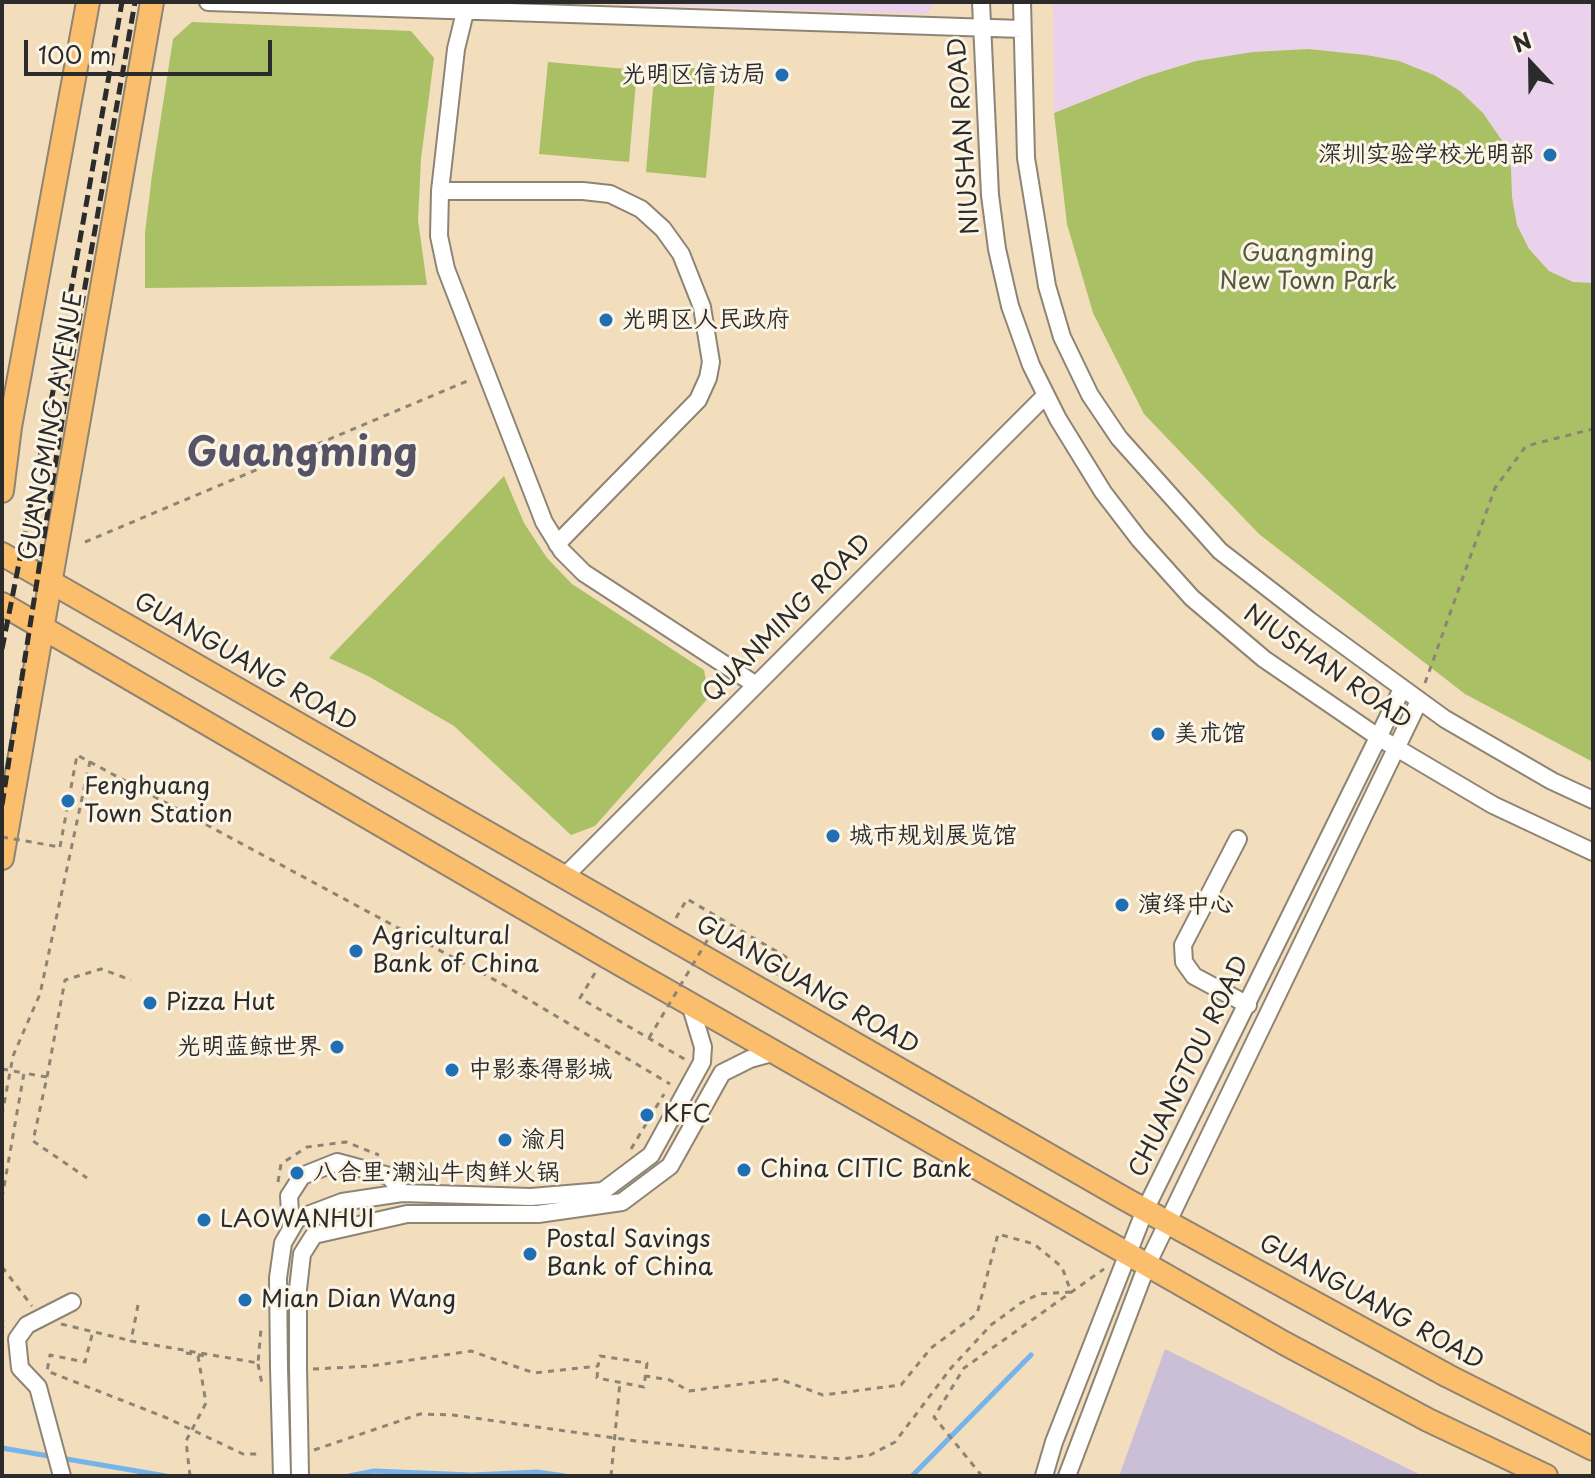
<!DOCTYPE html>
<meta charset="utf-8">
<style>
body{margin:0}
#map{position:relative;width:1595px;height:1478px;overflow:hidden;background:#f2ddbd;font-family:"Playpen Sans",sans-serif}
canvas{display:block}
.frame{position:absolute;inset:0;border:4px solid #2b2b2b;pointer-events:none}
.north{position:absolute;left:1491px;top:24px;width:80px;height:80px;-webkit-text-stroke:6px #fcf5e5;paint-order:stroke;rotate:338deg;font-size:22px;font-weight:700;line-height:32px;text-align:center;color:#2b2b2b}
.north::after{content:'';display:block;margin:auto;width:28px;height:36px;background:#2b2b2b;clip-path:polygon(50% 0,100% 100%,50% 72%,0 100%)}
.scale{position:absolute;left:24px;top:40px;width:248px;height:36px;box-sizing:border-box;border:4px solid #2b2b2b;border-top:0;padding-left:10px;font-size:24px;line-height:28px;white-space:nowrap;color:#2b2b2b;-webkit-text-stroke:6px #fcf5e5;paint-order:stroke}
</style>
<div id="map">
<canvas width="1595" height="1478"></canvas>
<div class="frame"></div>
<div class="north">N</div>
<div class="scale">100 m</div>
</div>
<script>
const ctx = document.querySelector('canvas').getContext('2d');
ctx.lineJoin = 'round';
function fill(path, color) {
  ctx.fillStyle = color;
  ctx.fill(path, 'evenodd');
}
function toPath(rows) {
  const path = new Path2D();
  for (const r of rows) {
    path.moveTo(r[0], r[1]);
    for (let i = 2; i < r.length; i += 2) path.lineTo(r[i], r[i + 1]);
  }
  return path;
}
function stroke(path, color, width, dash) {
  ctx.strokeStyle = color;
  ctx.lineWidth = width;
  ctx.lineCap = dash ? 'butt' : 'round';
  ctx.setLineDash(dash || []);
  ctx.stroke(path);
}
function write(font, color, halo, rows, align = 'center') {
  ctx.font = font + ' "Playpen Sans","LXGW WenKai TC",sans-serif';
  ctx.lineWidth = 6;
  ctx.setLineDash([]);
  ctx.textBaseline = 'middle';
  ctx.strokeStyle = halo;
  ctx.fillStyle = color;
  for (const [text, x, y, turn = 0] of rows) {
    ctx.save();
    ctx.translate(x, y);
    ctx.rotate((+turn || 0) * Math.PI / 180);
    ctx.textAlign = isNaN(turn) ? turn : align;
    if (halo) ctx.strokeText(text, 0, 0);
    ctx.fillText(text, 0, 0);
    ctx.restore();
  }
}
fill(toPath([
 [544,2,938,2,925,14],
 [1053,2,1593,2,1593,283,1573,282,1548,270,1529,249,1517,225,1512,197,1511,168,1503,142,1483,113,1460,91,1399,61,1366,55,1308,49,1253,52,1196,61,1144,77,1054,113]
]), '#ead1ec');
fill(toPath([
 [1165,1349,1423,1476,1119,1476]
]), '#cabfd6');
fill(toPath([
 [192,22,411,31,434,58,421,159,418,220,427,285,145,288,145,233,152,175,173,39],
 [1308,49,1366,55,1399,61,1434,75,1460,91,1483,113,1503,142,1511,168,1512,197,1517,225,1529,249,1549,271,1573,282,1593,283,1593,762,1465,694,1259,534,1144,414,1093,313,1067,224,1054,113,1144,77,1196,61,1253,52],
 [548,62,637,70,629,162,539,154],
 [655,65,716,70,706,178,646,172],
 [504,476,524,523,547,558,572,584,704,670,709,697,595,826,571,835,454,726,368,676,329,658]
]), '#a9c065');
stroke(toPath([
 [2,1448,166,1476],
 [349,1476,374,1471,472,1475,537,1472,565,1476],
 [912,1476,1031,1355]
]), '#74b4e8', 5);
const minor = toPath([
 [208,2,1022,29],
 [981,2,990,195,997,249,1010,306,1031,365,1058,419,1103,492,1139,539,1192,598,1264,659,1378,737,1493,805,1593,852],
 [1022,2,1026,158,1047,286,1062,337,1090,395,1119,438,1220,551,1309,620,1445,719,1552,781,1593,800],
 [467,4,456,49,440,191,439,236,446,269,544,522,562,551,584,573,756,685],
 [440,191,583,191,610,194,641,209,663,229,681,254,702,307,711,362,708,378,698,400,557,544],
 [1238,839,1183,945,1184,962,1194,976,1248,1005],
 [565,876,1046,395],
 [291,1229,289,1196,302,1176,337,1162,389,1176,402,1193],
 [298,1367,298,1289,302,1254,314,1235,407,1214,538,1214,622,1202,670,1166,722,1073,750,1059,775,1052],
 [279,1368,278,1278,283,1243,297,1219,342,1202,402,1193,531,1197,603,1191,651,1155,702,1062,703,1047,690,1004],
 [62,1476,38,1387,20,1368,17,1339,27,1325,72,1302],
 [1044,1476,1054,1442,1145,1210,1402,689],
 [1067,1476,1147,1265,1419,701]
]);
const major = toPath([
 [2,491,10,427,88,2],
 [2,554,1125,1199,1448,1376,1593,1449],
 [2,604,606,956,1284,1343,1428,1420,1546,1476],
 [2,858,152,2]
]);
stroke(minor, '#8e8474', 20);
stroke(major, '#8e8474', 26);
stroke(toPath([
 [85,542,472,379],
 [1425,683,1495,488,1526,446,1593,429],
 [60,847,77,755,504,985,670,1084],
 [676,918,687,899,786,957,776,975],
 [595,973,580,998,686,1060],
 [47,1077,65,980,101,969,131,980],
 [2,1115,13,1056,40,994,90,761],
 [631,1149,664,1094],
 [398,1162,422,1176],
 [278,1182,281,1164,307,1147,346,1142,379,1155],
 [2,1198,24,1073,47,1077,33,1141,87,1178],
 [2,1267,32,1306],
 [138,1305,131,1341,258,1363,261,1329],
 [2,1316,4,1328],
 [61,1324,132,1341],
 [92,1335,85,1362,50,1355,47,1371,167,1418,243,1454,258,1454],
 [186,1353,206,1356],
 [258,1364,262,1384],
 [313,1369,371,1366,471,1351,534,1373,598,1366,600,1356,647,1363,644,1387,597,1378,598,1366],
 [314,1450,420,1414,453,1415,636,1441,748,1452,842,1459,870,1455,895,1442,951,1368,991,1325,1021,1303,1039,1294,1071,1292,1062,1267,1034,1244,998,1234,977,1314,931,1348,901,1385,823,1395,779,1379,689,1391,670,1380,646,1376],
 [190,1476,186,1441,206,1403,198,1356],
 [982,1476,934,1417,964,1368,1104,1269]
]), '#8e8474', 3, [6, 6]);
stroke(minor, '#fff', 16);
stroke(major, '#fabe6d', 22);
stroke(toPath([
 [2,649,55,381,122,2],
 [2,805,68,383,135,2]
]), '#2b2b2b', 5, [12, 6]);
const minorBridge = toPath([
 [298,1367,300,1476],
 [279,1368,282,1476]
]);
stroke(minorBridge, '#8e8474', 20, []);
stroke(toPath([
 [2,837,60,847],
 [649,1038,720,919],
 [2,1069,24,1073],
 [611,1476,620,1382]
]), '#8e8474', 3, [6, 6]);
stroke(minorBridge, '#fff', 16);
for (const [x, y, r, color] of [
 [782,75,8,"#1f6fb2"],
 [1550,155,8,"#1f6fb2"],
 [606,320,8,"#1f6fb2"],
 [1158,734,8,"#1f6fb2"],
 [68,801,8,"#1f6fb2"],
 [833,836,8,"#1f6fb2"],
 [1122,905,8,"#1f6fb2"],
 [356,951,8,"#1f6fb2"],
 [150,1003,8,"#1f6fb2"],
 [337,1047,8,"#1f6fb2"],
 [452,1070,8,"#1f6fb2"],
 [647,1115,8,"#1f6fb2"],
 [505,1140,8,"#1f6fb2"],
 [744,1170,8,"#1f6fb2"],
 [297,1173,8,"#1f6fb2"],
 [204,1220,8,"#1f6fb2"],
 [530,1254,8,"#1f6fb2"],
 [245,1300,8,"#1f6fb2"]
]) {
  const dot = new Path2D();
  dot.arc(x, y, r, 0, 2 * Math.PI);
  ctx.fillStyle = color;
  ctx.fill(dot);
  stroke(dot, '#fcf5e5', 3);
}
write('24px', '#2b2b2b', '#fcf5e5', [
 ["光明区信访局",766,75,"right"],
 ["深圳实验学校光明部",1534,155,"right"],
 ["光明区人民政府",622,320],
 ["美术馆",1174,734],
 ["Fenghuang",84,787],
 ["Town Station",84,815],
 ["城市规划展览馆",849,836],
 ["演绎中心",1138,905],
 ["Agricultural",372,937],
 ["Bank of China",372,965],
 ["Pizza Hut",166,1003],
 ["光明蓝鲸世界",321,1047,"right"],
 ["中影泰得影城",468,1070],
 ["KFC",663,1115],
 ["渝月",521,1140],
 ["China CITIC Bank",760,1170],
 ["八合里·潮汕牛肉鲜火锅",313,1173],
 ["LAOWANHUI",220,1220],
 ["Postal Savings",546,1240],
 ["Bank of China",546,1268],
 ["Mian Dian Wang",261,1300]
], 'left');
write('24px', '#2b2b2b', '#fcf5e5', [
 ["NIUSHAN ROAD",965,136,-94],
 ["GUANGMING AVENUE",52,426,-80],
 ["QUANMING ROAD",788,619,-45],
 ["GUANGUANG ROAD",245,663,30],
 ["NIUSHAN ROAD",1327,668,35],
 ["GUANGUANG ROAD",807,986,30],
 ["CHUANGTOU ROAD",1190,1067,-64],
 ["GUANGUANG ROAD",1371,1303,29]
]);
write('24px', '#51583c', '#fcf5e5', [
 ["Guangming",1308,254],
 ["New Town Park",1308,282]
]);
write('bold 40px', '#565366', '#fcf5e5', [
 ["Guangming",302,455]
]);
</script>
